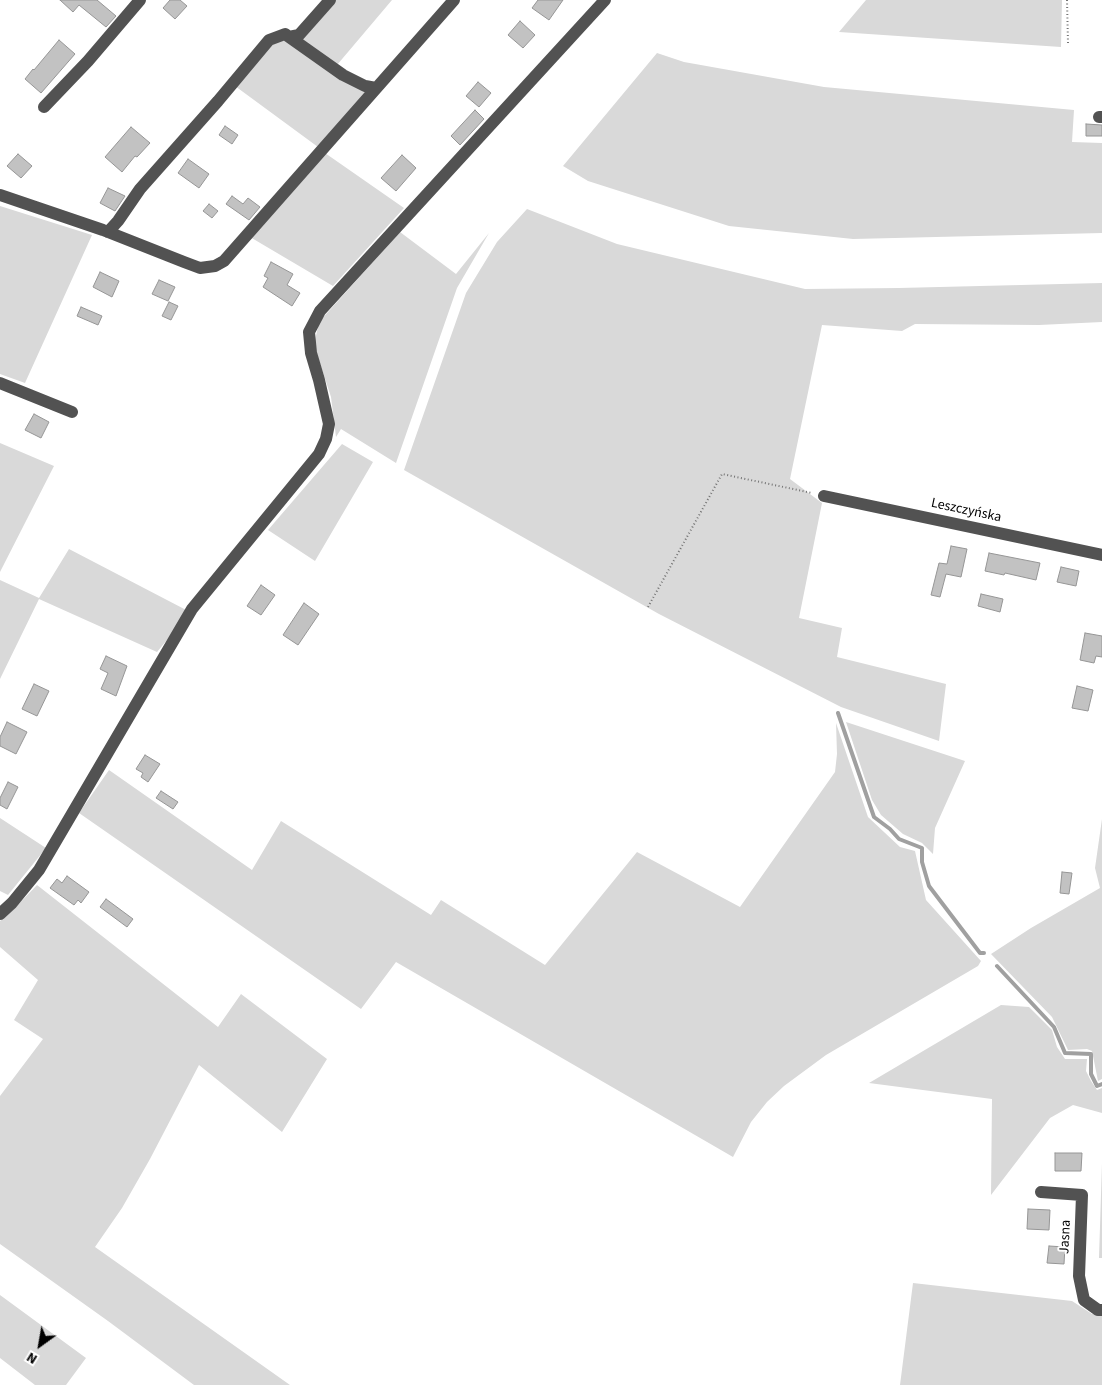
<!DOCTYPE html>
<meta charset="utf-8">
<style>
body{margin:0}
#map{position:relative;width:1102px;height:1385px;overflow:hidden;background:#fff;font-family:"Source Sans 3",sans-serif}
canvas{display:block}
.north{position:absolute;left:15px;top:1320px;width:50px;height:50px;-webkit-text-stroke:4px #fff;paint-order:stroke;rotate:212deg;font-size:14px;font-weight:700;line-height:20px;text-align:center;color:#000}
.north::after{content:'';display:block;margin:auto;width:18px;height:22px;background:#000;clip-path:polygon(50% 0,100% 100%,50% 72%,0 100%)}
</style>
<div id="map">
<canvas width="1102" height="1385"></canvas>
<div class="north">N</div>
</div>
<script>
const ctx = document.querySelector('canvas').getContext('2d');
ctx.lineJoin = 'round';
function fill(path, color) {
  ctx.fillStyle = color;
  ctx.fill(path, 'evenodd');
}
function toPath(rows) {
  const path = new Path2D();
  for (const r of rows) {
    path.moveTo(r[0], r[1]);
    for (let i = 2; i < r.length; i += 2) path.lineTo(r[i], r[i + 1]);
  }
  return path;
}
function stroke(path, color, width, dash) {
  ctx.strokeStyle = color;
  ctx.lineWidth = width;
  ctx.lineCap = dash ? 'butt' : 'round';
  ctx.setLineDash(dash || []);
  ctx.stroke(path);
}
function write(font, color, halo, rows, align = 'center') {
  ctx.font = font + ' "Source Sans 3",sans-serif';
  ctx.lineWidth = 4;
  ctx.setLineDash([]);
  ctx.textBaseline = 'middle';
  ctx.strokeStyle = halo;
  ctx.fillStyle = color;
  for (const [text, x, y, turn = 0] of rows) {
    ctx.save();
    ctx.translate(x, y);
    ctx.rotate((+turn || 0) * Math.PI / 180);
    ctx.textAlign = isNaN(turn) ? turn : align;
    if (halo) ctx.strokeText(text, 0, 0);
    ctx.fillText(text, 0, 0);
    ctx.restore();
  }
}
fill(toPath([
 [333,0,392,0,337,65,300,38],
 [866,0,1062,0,1061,47,839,32],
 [278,40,288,41,368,92,318,147,235,86,269,44],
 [657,53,684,62,824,87,1074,110,1072,142,1102,143,1102,233,853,239,729,226,588,181,563,166],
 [325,153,404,208,333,286,250,237],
 [0,206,92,235,25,383,0,374],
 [527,209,617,244,805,289,899,288,1102,283,1102,322,1039,325,915,324,902,331,822,325,790,479,822,503,799,618,842,628,837,657,946,684,939,741,841,707,659,614,404,470,466,293,497,242],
 [400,232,456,274,489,233,457,288,396,463,341,429,336,437,331,397,314,345,319,322],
 [0,443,54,466,0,572],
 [342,444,373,462,315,561,268,530],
 [69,549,190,612,157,652,39,599,0,679,0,580,39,598],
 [846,722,965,761,935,828,933,854,922,843,903,834,881,815,872,800],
 [836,723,868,817,900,847,915,851,926,900,981,961,978,966,826,1055,784,1086,767,1102,751,1122,733,1157,396,962,361,1009,79,813,109,770,252,870,281,821,431,915,441,900,545,965,637,852,740,907,835,772,837,754],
 [0,818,46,848,8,895,0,891],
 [1102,819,1102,1079,1098,1081,1092,1051,1087,1049,1068,1050,1052,1017,991,954,1031,928,1100,888,1095,868],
 [37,885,218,1027,241,994,327,1059,282,1132,199,1065,150,1159,122,1208,95,1247,290,1385,194,1385,108,1321,0,1244,0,1096,43,1039,14,1020,38,980,0,947,0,921,13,910],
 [1001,1005,1029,1007,1052,1030,1057,1047,1065,1059,1087,1059,1086,1071,1091,1081,1097,1090,1102,1088,1102,1113,1073,1105,1050,1118,991,1195,992,1099,869,1083],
 [1102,1163,1102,1258,1099,1258],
 [913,1283,1072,1301,1092,1314,1102,1314,1102,1385,900,1385],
 [0,1295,86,1358,66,1385,35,1385,0,1358]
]), '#d9d9d9');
stroke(toPath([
 [838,713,874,817,890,829,899,839,922,848,922,862,929,886,980,953,984,953],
 [997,966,1054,1027,1065,1053,1091,1054,1091,1074,1097,1086,1102,1084]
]), '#a0a0a0', 4);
const building = toPath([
 [60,0,97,0,116,16,106,27,79,5,73,12,60,0],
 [170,0,180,0,187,6,175,19,163,8,170,0],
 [538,0,563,0,549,20,532,8,538,0],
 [520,21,535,35,523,48,508,35,520,21],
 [59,40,75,54,41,93,25,79,33,69,34,70,59,40],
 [478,82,491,93,479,107,466,96,478,82],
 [475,110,484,119,460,145,451,136,475,110],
 [1086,124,1102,125,1102,136,1086,136,1086,124],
 [225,126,238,135,232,144,219,135,225,126],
 [131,127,150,143,137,157,135,156,122,172,105,157,131,127],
 [18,154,32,166,21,178,7,166,18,154],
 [402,155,416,168,396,191,381,178,402,155],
 [188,159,209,174,199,188,178,173,188,159],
 [108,188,125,196,115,211,100,203,108,188],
 [232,196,243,204,248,198,260,207,249,220,226,204,232,196],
 [209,204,218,211,212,218,203,211,209,204],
 [271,262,293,274,287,285,300,293,292,306,263,287,268,278,264,276,271,262],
 [100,272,119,281,112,297,93,287,100,272],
 [159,280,175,287,168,301,152,294,159,280],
 [169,302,178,306,171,320,162,316,169,302],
 [81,307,102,316,98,325,77,316,81,307],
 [34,414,49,422,41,438,25,430,34,414],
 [951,546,967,549,961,577,946,574,940,597,931,595,939,563,947,564,951,546],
 [989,553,1040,563,1036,580,1005,573,1004,575,985,571,989,553],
 [1061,567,1079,571,1076,586,1057,582,1061,567],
 [261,585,275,595,261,615,247,606,261,585],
 [981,594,1003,599,1000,612,978,606,981,594],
 [304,603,319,614,298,645,283,635,304,603],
 [1085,633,1102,636,1102,657,1096,656,1094,663,1080,660,1085,633],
 [106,656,127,666,116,696,101,689,108,673,100,669,106,656],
 [34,684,49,691,37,716,22,709,34,684],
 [1077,686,1093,690,1088,711,1072,708,1077,686],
 [7,722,27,732,16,754,0,746,0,737,7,722],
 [145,755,160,764,148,782,141,777,143,773,136,769,145,755],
 [8,782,18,787,7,809,0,805,0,798,8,782],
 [161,791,178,802,173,809,156,798,161,791],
 [1062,872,1072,873,1069,894,1060,893,1062,872],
 [67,876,89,892,81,903,78,900,74,905,50,888,57,879,62,883,67,876],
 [106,899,133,919,127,927,100,907,106,899],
 [1055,1153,1082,1153,1081,1171,1055,1171,1055,1153],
 [1028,1209,1050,1210,1049,1230,1027,1229,1028,1209],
 [1049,1246,1065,1247,1064,1264,1047,1263,1049,1246]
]);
fill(building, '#c2c2c2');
stroke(building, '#969696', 1);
stroke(toPath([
 [1067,0,1068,43],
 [648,607,722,474,812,493]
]), '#747474', 2, [1, 2.5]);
stroke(toPath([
 [289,37,299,35,330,0],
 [44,107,88,61,140,0],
 [1099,117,1102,117],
 [0,195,103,230,184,262,200,268,215,266,224,261,454,0],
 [108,232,118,221,140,189,218,101,269,40,285,34,343,75,365,86,376,88],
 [0,383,72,412],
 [824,496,1102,555],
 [0,914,12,903,39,870,192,609,319,454,326,439,329,424,319,380,311,353,309,332,320,311,605,0],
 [1041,1192,1082,1195,1079,1276,1084,1300,1098,1310,1102,1310]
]), '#525252', 12);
write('14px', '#000', '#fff', [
 ["Leszczyńska",966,511,12],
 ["Jasna",1066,1237,-87]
]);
</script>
